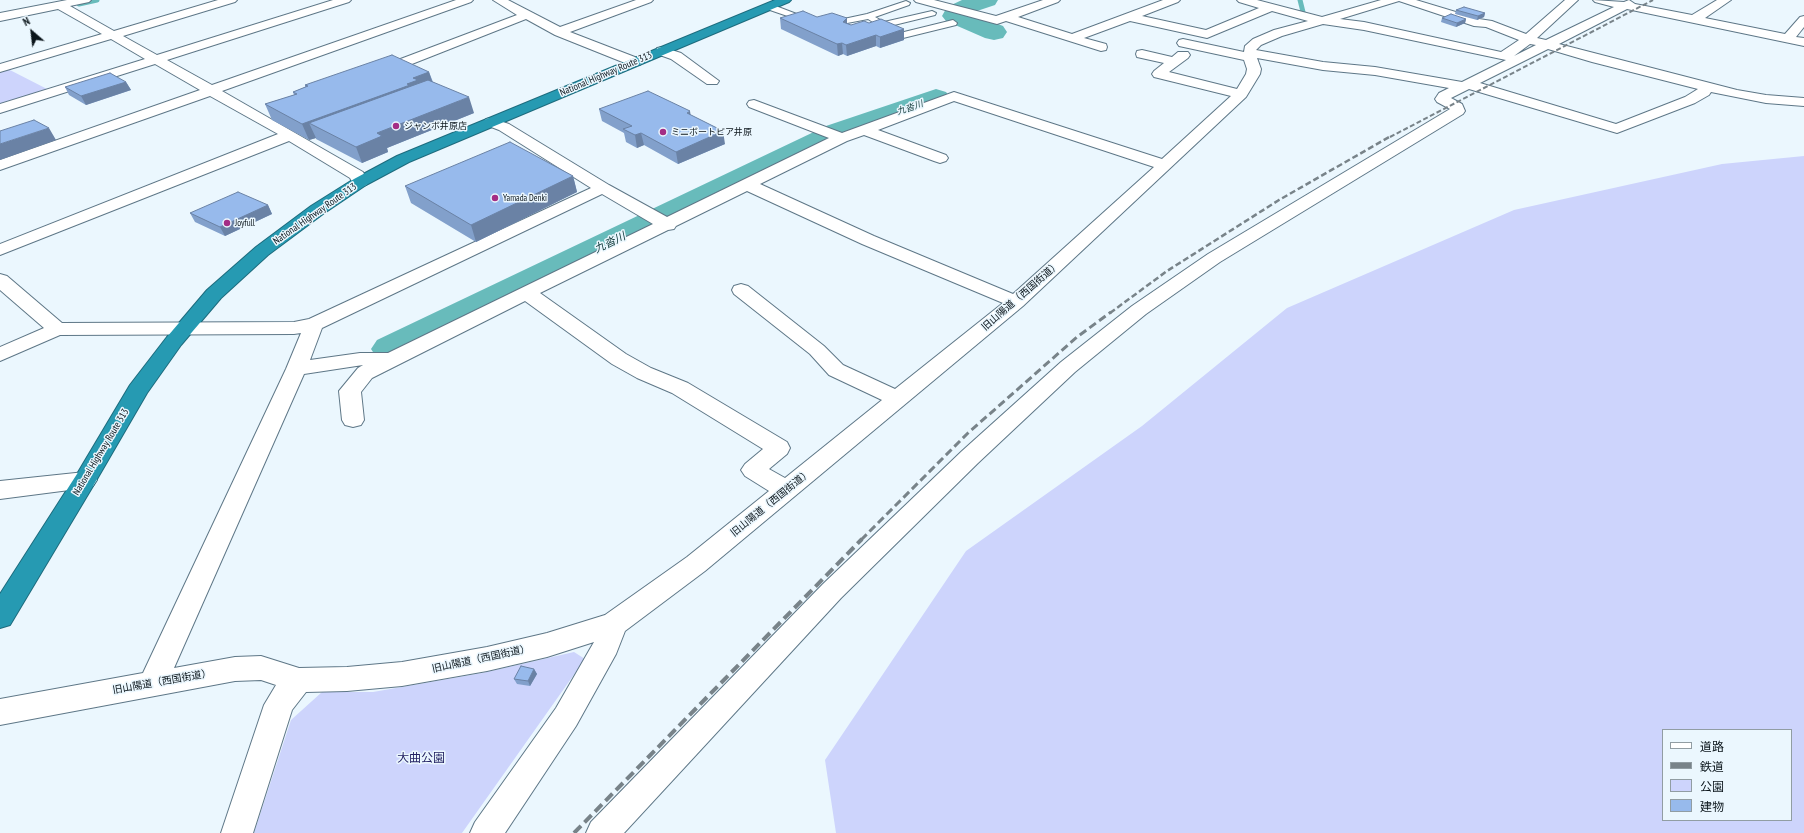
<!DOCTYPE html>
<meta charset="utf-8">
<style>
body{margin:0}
#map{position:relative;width:1804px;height:833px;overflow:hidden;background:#ebf7fe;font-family:"PT Sans Narrow","Noto Sans JP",sans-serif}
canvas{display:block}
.legend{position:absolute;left:1662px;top:729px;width:130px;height:92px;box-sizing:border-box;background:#ebf7fe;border:1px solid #919da3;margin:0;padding:5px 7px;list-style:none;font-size:12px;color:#0b151b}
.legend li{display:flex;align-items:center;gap:8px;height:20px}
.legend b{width:20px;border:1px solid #919da3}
.north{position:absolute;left:12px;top:12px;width:40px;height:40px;-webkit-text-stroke:3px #ebf7fe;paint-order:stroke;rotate:332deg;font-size:11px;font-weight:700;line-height:16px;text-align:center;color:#0b151b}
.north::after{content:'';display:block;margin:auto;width:14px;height:18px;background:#0b151b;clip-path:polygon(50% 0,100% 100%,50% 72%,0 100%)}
</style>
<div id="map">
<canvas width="1804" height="833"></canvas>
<ul class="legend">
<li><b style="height:5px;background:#fff"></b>道路</li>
<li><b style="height:5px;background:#788389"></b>鉄道</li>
<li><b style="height:11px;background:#cdd4fc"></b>公園</li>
<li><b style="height:11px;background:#97baec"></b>建物</li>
</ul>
<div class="north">N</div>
</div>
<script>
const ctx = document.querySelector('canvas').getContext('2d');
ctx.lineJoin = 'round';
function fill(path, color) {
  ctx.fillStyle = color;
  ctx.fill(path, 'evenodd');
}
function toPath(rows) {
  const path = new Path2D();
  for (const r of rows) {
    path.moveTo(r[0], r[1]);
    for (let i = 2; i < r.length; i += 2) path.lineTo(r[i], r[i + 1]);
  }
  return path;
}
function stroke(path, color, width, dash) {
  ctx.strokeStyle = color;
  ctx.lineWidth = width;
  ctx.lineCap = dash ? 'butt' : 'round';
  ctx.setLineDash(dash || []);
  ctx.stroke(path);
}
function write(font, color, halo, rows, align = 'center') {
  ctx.font = font + ' "PT Sans Narrow","Noto Sans JP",sans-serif';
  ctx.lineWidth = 3;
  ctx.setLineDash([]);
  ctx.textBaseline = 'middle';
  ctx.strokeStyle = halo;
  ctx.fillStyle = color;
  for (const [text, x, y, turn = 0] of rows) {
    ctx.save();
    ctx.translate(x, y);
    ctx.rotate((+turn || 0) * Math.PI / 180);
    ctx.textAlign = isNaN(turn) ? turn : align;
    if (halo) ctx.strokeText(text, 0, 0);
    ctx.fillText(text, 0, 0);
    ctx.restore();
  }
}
fill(toPath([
 [6,68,49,90,0,106,0,70],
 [1804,156,1804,833,836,833,825,760,966,551,1142,426,1287,308,1514,210,1722,164],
 [1663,730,1791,730,1791,820,1663,820],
 [574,652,585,659,462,833,254,833,291,720,322,692,373,692,482,673]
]), '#cdd4fc');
stroke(toPath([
 [1300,0,1303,12],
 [79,4,97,0]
]), '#68bbbb', 5);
fill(toPath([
 [962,0,998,0,995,5,971,13,1003,26,1007,32,1003,38,994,40,985,38,946,21,942,16,947,7,962,0],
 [936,89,946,92,951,98,946,104,842,141,840,144,407,358,392,362,377,358,371,349,377,340,818,130,824,129,826,126,936,89]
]), '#68bbbb');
const lane = toPath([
 [906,1,910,3,909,5,875,17,884,22,932,11,936,13,935,15,890,26,900,33,953,20,957,23,956,25,899,39,881,28,868,30,868,26,876,24,868,19,842,24,838,22,839,20,867,14,906,1],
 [767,5,773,5,815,21,814,23,808,23,767,9,767,5]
]);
const street = toPath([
 [67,0,91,0,89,2,70,6,114,31,218,0,237,0,235,2,123,36,157,55,333,0,351,0,349,2,167,60,212,85,456,0,473,0,471,2,222,91,363,172,368,182,366,185,360,187,354,185,350,178,289,141,0,255,0,244,278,134,210,96,0,170,0,160,200,90,155,64,0,113,0,104,145,59,111,39,0,72,0,64,102,34,58,9,0,21,0,13,67,0],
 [493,0,508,0,560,27,636,0,653,0,651,2,570,32,640,59,642,62,640,65,630,65,555,35,526,19,384,75,374,75,372,72,374,69,517,15,493,0],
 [914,0,934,0,996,16,1043,0,1060,0,1058,2,1018,17,1072,34,1163,0,1180,0,1178,2,1142,16,1206,30,1259,8,1239,2,1237,0,1257,0,1322,17,1381,0,1416,0,1479,19,1492,21,1526,34,1565,0,1578,0,1537,38,1546,40,1614,7,1595,2,1593,0,1624,2,1629,0,1635,4,1692,15,1717,0,1731,0,1705,18,1785,34,1800,17,1804,16,1804,27,1796,37,1804,38,1804,46,1627,9,1559,44,1737,90,1766,95,1804,98,1804,106,1766,103,1711,92,1709,95,1695,103,1617,133,1469,89,1451,98,1462,104,1465,111,1463,114,1220,262,1146,314,1075,372,978,463,841,598,624,833,586,833,591,822,823,584,962,451,1061,362,1132,306,1208,254,1450,109,1437,102,1435,99,1439,93,1449,88,1375,75,1323,70,1257,58,1261,69,1260,74,1246,97,1023,306,705,571,625,631,616,654,576,726,505,833,470,833,475,822,556,708,594,642,547,657,487,671,402,686,347,691,306,692,292,710,253,833,221,833,264,705,276,685,261,680,235,681,0,725,0,699,143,673,286,369,301,333,294,334,60,335,0,361,0,347,44,328,0,290,0,274,7,276,62,323,294,322,309,319,591,188,499,130,486,125,484,122,486,119,491,118,509,124,609,185,667,217,829,138,749,107,747,104,749,101,754,100,842,133,954,92,1162,159,1231,96,1154,77,1152,74,1154,71,1164,63,1137,57,1136,54,1137,51,1142,50,1172,57,1178,52,1188,52,1190,55,1188,58,1169,72,1237,89,1246,74,1247,69,1244,60,1179,46,1177,43,1179,40,1183,39,1244,52,1245,46,1253,39,1274,30,1308,21,1272,11,1207,38,1130,21,1084,38,1106,44,1107,47,1106,50,1101,51,1006,21,997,24,916,2,914,0],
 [1399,1,1474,26,1486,27,1519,40,1501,52,1364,22,1340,19,1399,1],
 [1323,24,1364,30,1506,60,1462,82,1375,67,1323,62,1256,50,1261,45,1282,36,1323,24],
 [1530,44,1536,45,1514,56,1530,44],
 [1548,49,1592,62,1698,89,1685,97,1616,124,1480,83,1548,49],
 [954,101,1154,167,1013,294,874,236,760,184,847,141,864,135,934,161,940,163,946,161,948,158,946,155,878,130,954,101],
 [747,191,862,244,1003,303,895,389,843,365,824,346,748,286,741,284,734,286,732,290,734,294,810,354,829,375,882,400,785,478,769,469,787,454,790,448,787,442,688,383,651,368,626,354,540,293,668,230,674,229,676,226,747,191],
 [602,194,653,224,388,353,360,353,310,360,322,328,602,194],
 [525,301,612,364,637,378,672,393,763,449,745,464,741,470,745,476,769,491,687,557,605,615,547,633,487,647,402,662,347,667,299,668,261,656,235,657,174,668,304,374,363,365,358,368,339,391,342,420,345,425,353,427,361,425,364,420,361,392,372,378,525,301],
 [662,47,681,53,719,81,717,84,707,84,671,59,657,54,656,51,657,48,662,47],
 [85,472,93,474,97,480,93,486,85,488,0,499,0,481,85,472]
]);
const highway = toPath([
 [775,0,791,0,789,2,409,162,366,185,323,214,268,255,221,298,181,345,147,393,93,486,10,625,0,628,0,594,77,474,130,385,167,337,207,290,256,247,311,206,354,179,397,156,775,0]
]);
stroke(lane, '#5e7787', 2);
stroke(street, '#5e7787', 2);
stroke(highway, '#1d6b7d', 2);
fill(lane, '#fff');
fill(street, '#fff');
fill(highway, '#269ab2');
stroke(toPath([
 [1390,137,1653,0]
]), '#788389', 2, [5, 2.5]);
stroke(toPath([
 [1110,313,1167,271,1279,200,1391,136]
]), '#788389', 2.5, [6, 3]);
stroke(toPath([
 [861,540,968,433,1077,337,1111,312]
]), '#788389', 3, [8, 4]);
stroke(toPath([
 [574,833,862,539]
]), '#788389', 4, [10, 5]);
fill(toPath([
 [1456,10,1485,13,1484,17,1477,20,1455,14],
 [817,17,847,18,847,23,851,25,869,23,904,29,904,40,880,48,876,46,847,56,843,54,838,56,781,29,780,18],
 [1442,18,1466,19,1465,23,1456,27,1441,22],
 [429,72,433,82,474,113,387,148,388,152,362,163,316,139,316,138,309,140,272,120,265,104,294,95,293,92,305,87,305,85],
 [126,82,131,90,86,105,69,95,65,87],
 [599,109,725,144,678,164,644,145,637,148,626,142,624,133,602,121],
 [573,176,577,192,476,242,411,203,405,186],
 [268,205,272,214,225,236,195,222,190,213],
 [534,669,537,674,530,686,517,684,514,679]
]), '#82a0cb');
fill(toPath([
 [1485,13,1484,17,1477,20,1478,16],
 [847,18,847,29,843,22],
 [1466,19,1465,23,1456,27,1457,23],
 [904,29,904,40,880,48,880,37],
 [876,35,876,46,847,56,846,45],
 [842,43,843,54,838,56,837,44],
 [429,72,434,87,309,123,316,138,309,140,302,124,407,84,413,78],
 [126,82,131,90,86,105,81,96],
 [469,97,474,113,387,148,388,152,362,163,356,147,377,133],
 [690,111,692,123,687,113],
 [49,128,56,140,0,160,0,144],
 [723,131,725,144,678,164,676,152],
 [641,133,644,145,637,148,635,135],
 [573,176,577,192,476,242,471,225],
 [268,205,272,214,225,236,220,227],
 [534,669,537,674,530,686,528,681]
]), '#6a82a5');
const building = toPath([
 [1464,7,1485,13,1478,16,1456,10,1464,7],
 [803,11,817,17,832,13,847,18,843,22,851,25,864,21,869,23,881,19,904,29,880,37,876,35,846,45,842,43,837,44,780,18,803,11],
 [1451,14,1466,19,1457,23,1442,18,1451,14],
 [392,55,429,72,413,78,418,80,407,84,410,85,302,124,265,104,297,94,293,92,308,86,305,85,392,55],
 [110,73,126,82,81,96,65,87,110,73],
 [428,80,469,97,377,133,382,136,356,147,309,123,428,80],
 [648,91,690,111,687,113,723,131,676,152,641,133,635,135,623,129,632,126,599,109,648,91],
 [34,120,49,128,0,144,0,131,34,120],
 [510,142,573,176,471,225,405,186,510,142],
 [238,192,268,205,220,227,190,213,238,192],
 [521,666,534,669,528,681,514,679,521,666]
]);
fill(building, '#97baec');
stroke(building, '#6a82a5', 1);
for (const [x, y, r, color] of [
 [396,126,4,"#a42d85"],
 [663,132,4,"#a42d85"],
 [495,198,4,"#a42d85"],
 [227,223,4,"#a42d85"]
]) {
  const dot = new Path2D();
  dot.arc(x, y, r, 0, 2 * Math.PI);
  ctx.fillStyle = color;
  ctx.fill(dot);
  stroke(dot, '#ebf7fe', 1.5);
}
write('italic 9px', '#0c3636', '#ebf7fe', [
 ["九沓川",910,108,-19]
]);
write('9px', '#0b151b', '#ebf7fe', [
 ["ジャンボ井原店",404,126],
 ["ミニボートピア井原",671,132],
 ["Yamada Denki",503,198],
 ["Joyfull",235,223]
], 'left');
write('10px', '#0b151b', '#ebf7fe', [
 ["National Highway Route 313",606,74,-23],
 ["National Highway Route 313",315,214,-35],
 ["旧山陽道（西国街道）",1021,296,-41],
 ["National Highway Route 313",101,452,-59],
 ["旧山陽道（西国街道）",771,503,-39],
 ["旧山陽道（西国街道）",481,659,-12],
 ["旧山陽道（西国街道）",162,682,-10]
]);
write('italic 11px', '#0c3636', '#ebf7fe', [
 ["九沓川",610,243,-26]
]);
write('12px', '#242364', '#ebf7fe', [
 ["大曲公園",421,759]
]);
</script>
